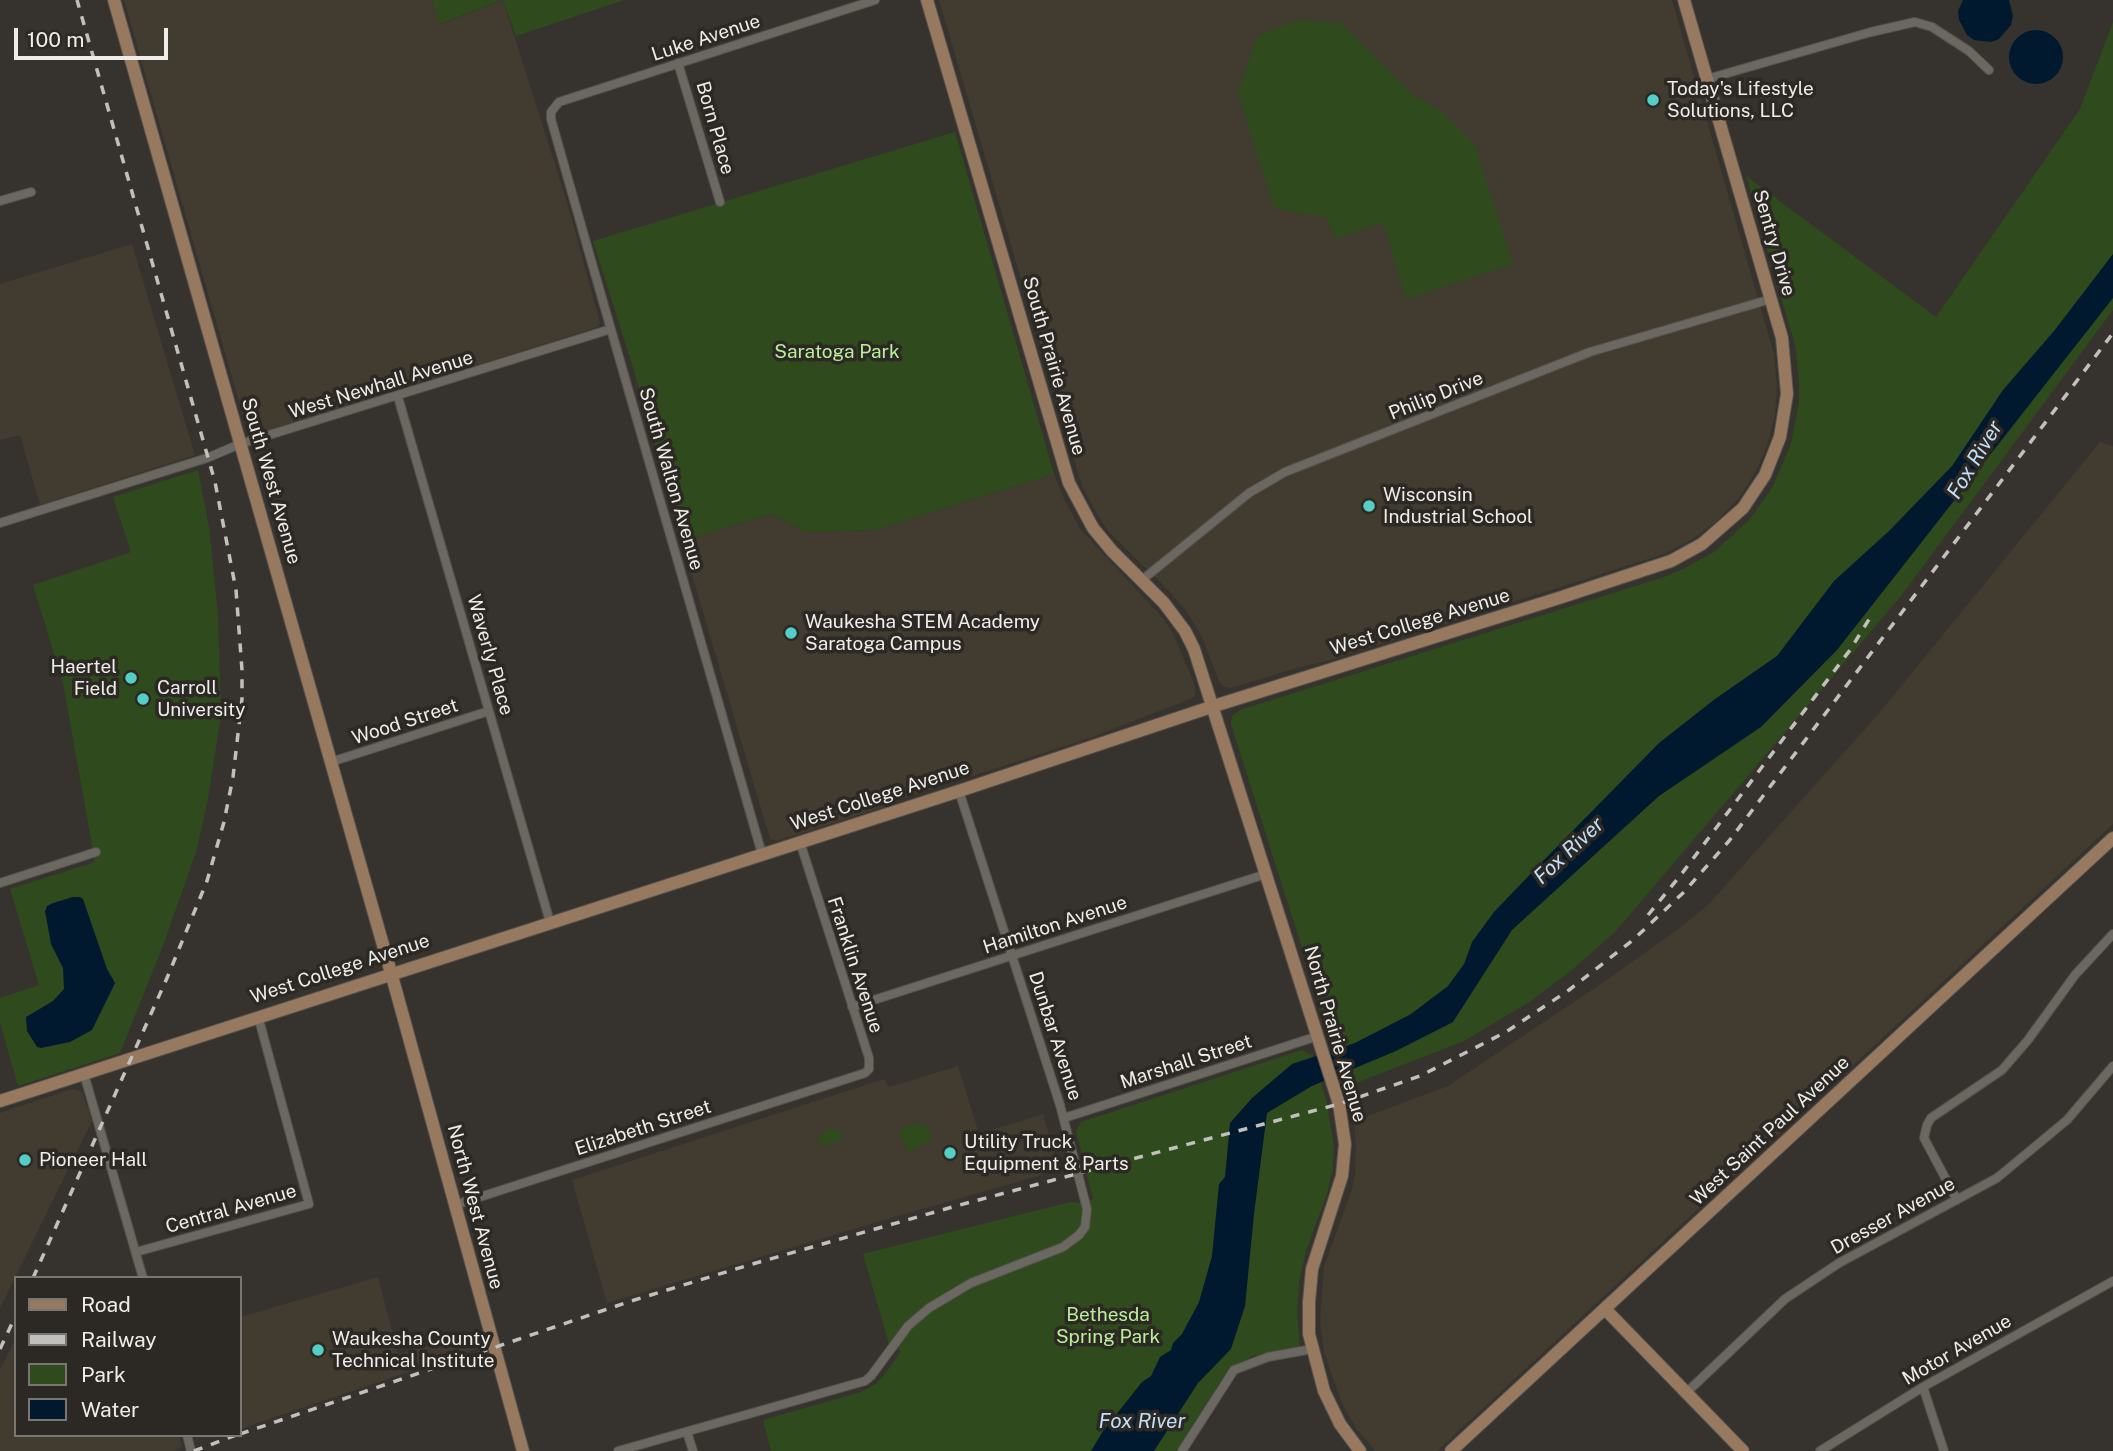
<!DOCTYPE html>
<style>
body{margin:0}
#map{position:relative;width:2113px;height:1451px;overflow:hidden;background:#36332e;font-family:"Public Sans",sans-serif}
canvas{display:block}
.legend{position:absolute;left:14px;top:1276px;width:228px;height:161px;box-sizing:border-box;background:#2c2924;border:2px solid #7a7773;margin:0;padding:9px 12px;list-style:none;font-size:21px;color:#efede9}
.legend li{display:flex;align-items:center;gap:14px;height:35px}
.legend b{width:35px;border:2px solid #7a7773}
.scale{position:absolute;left:14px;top:28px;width:154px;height:32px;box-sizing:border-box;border:4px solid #efede9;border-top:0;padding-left:9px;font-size:21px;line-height:24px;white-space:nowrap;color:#efede9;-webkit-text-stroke:5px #2c2924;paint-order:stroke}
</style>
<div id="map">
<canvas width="2113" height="1451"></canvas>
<ul class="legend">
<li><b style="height:9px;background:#977960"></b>Road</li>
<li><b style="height:9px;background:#c2c0bc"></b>Railway</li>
<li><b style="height:19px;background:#2f4a1d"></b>Park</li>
<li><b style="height:19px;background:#00192f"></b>Water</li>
</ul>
<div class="scale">100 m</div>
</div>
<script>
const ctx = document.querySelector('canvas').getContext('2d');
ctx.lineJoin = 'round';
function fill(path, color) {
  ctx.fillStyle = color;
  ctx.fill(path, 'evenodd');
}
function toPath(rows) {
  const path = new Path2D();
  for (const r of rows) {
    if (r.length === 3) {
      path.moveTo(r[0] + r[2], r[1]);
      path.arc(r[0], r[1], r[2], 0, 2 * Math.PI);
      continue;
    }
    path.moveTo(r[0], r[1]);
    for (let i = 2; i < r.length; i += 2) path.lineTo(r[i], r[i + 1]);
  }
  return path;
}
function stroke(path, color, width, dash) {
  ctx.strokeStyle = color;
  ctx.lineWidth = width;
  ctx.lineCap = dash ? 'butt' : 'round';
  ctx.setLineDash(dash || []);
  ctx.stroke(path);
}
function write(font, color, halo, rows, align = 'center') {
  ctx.font = font + ' "Public Sans",sans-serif';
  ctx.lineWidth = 7;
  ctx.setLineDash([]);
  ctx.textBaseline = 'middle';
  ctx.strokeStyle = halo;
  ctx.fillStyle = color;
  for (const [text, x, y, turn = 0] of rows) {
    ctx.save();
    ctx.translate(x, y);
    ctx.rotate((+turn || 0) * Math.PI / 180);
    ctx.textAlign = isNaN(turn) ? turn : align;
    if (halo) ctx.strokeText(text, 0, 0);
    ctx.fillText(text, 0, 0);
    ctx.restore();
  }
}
fill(toPath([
 [124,0,432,0,441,24,503,0,570,212,600,323,598,327,262,432,249,431,246,426],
 [939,0,1672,0,1774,354,1777,386,1775,415,1767,446,1755,473,1739,498,1717,521,1691,540,1664,554,1331,660,1293,669,1231,688,1224,687,1219,681,1202,637,1187,612,1171,593,1109,532,1098,516,1082,486],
 [132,244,195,455,40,505,20,435,0,440,0,284],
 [2100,442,2113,446,2113,824,1437,1451,1375,1451,1355,1427,1341,1401,1324,1352,1320,1322,1324,1267,1352,1189,1355,1173,1356,1147,1354,1121,1448,1086,1595,988,1681,927,1708,905,1880,712],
 [1054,474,1065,501,1081,530,1162,617,1173,633,1195,686,1195,697,1093,737,895,801,890,805,777,841,770,839,682,541,771,514,806,532,875,530],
 [958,1066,979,1134,1043,1114,1059,1170,877,1222,607,1303,572,1180,884,1079,889,1087],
 [72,1089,80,1091,83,1095,92,1121,0,1308,0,1113],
 [378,1277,398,1354,480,1331,485,1346,240,1429,240,1317],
 [16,1338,16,1435,179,1435,182,1447,173,1451,0,1451,0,1370]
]), '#413b30');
fill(toPath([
 [432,0,502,0,440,24],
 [503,0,624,0,516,36],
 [1298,20,1342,23,1416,97,1442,111,1475,145,1513,264,1406,299,1383,222,1336,239,1326,217,1274,208,1238,93,1257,36],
 [2113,22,2113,310,1901,596,1615,932,1573,969,1531,1001,1464,1041,1346,1087,1231,724,1232,716,1240,710,1664,577,1685,568,1714,552,1750,519,1772,488,1791,444,1799,402,1799,379,1795,345,1746,176,1936,317,2080,109],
 [955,132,1054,474,875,530,806,532,771,514,682,541,632,364,593,241],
 [198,470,209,527,218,615,221,715,208,799,196,852,164,943,120,1053,18,1086,0,1023,0,998,39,985,10,889,95,862,63,683,33,585,131,552,113,497],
 [1302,1050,1313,1056,1327,1103,1334,1147,1333,1168,1327,1194,1306,1251,1299,1282,1297,1313,1300,1346,1253,1356,1235,1365,1226,1373,1176,1451,771,1451,763,1420,861,1392,876,1384,886,1373,901,1351,889,1344,863,1254,1071,1202,1079,1203,1093,1199,1076,1131,1081,1122],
 [919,1123,921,1127,926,1125,929,1128,931,1134,930,1141,908,1152,900,1134,903,1127],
 [827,1129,839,1131,842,1136,840,1140,824,1146,820,1145,819,1138]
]), '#2f4a1d');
fill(toPath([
 [1963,0,2009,0,2013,16,2011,25,1999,39,1991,42,1974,40,1967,35,1959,20,1958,11],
 [2036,57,27],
 [2113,254,2113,298,1837,650,1761,727,1659,796,1512,930,1453,1022,1396,1051,1312,1086,1267,1113,1254,1214,1245,1306,1231,1349,1198,1383,1154,1451,1091,1451,1103,1431,1142,1382,1151,1376,1160,1357,1171,1350,1173,1343,1182,1334,1199,1302,1212,1256,1219,1184,1225,1177,1230,1123,1252,1098,1292,1064,1355,1043,1411,1014,1448,986,1464,964,1472,942,1494,912,1542,862,1659,743,1715,699,1777,656,1834,581,1889,531,1952,466,2003,390,2054,331],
 [73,897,80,897,83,899,107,969,115,983,92,1030,70,1042,41,1048,37,1047,27,1031,26,1017,53,1001,64,989,63,968,51,944,45,911,47,906,53,903]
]), '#00192f');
const street = toPath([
 [678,63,720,202],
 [1707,79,1871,32,1915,22,1932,27,1969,51,1989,70],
 [0,201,31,192],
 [398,397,550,922],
 [0,523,207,458,240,444,611,329],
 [1142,580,1249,493,1285,472,1590,352,1771,299],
 [331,762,489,711],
 [762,854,591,260,551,119,551,112,559,102,875,0],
 [0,883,96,852],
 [852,1007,1266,874],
 [84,1074,143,1278],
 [1064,1118,1318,1036],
 [1957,1200,1924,1138,1927,1125,1931,1118,2002,1070,2028,1040,2075,975,2113,934],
 [455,1205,865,1073,869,1069,869,1058,800,842],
 [136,1252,309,1204,258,1016],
 [1923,1387,1944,1451],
 [1686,1393,1785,1299,1839,1263,1997,1178,2067,1120,2113,1066],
 [687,1432,693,1451],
 [187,1435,191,1451],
 [618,1451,865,1381,871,1376,908,1326,929,1308,971,1283,1063,1247,1079,1235,1085,1227,1087,1209,1060,1105,959,791],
 [1182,1451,1234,1370,1268,1357,1312,1349],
 [1820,1451,1923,1387,2113,1281]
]);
const secondary = toPath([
 [114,0,395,987,523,1451],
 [927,0,1069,483,1093,528,1112,551,1164,603,1185,631,1194,649,1339,1104,1345,1144,1342,1176,1312,1269,1309,1302,1309,1334,1324,1391,1340,1424,1360,1451],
 [0,1101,959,791,1214,706,1559,598,1671,561,1702,544,1743,508,1765,475,1780,437,1787,394,1782,338,1684,0],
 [1605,1309,1743,1451],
 [1451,1451,2113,838]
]);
stroke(street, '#54514d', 10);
stroke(secondary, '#54514d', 14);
stroke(street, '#6b6862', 8);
stroke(secondary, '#977960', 12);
stroke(toPath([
 [1648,915,1680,876,1850,650,1873,613],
 [33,1278,167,978,207,881,224,822,233,777,242,699,242,670,236,590,215,482,77,0],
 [0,1349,16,1315],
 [240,1434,631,1301,749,1265,956,1206,1339,1104,1420,1076,1506,1032,1569,990,1633,940,1684,892,1729,841,2113,333],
 [194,1451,236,1435]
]), '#c2c0bc', 3.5, [9, 9]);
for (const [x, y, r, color] of [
 [1653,100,7,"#55cec6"],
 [1369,506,7,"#55cec6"],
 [791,633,7,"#55cec6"],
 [131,678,7,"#55cec6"],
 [143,699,7,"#55cec6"],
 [950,1153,7,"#55cec6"],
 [25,1160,7,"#55cec6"],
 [318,1350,7,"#55cec6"]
]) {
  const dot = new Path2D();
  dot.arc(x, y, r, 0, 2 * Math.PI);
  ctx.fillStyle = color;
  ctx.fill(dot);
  stroke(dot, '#2c2924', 2.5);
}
write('19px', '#efede9', '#2c2924', [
 ["Luke Avenue",706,38,-18],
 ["Born Place",715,128,74],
 ["Sentry Drive",1774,243,74],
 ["South Prairie Avenue",1054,366,74],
 ["West Newhall Avenue",381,385,-17],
 ["Philip Drive",1436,396,-22],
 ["South Walton Avenue",671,479,74],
 ["South West Avenue",271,481,74],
 ["West College Avenue",1420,622,-17],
 ["Waverly Place",490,655,74],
 ["Wood Street",405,722,-18],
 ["West College Avenue",880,796,-18],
 ["Hamilton Avenue",1055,925,-18],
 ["Franklin Avenue",855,965,72],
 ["West College Avenue",340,969,-18],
 ["North Prairie Avenue",1335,1034,74],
 ["Dunbar Avenue",1055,1036,72],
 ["Marshall Street",1186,1062,-18],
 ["Elizabeth Street",643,1128,-18],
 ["West Saint Paul Avenue",1770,1131,-43],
 ["North West Avenue",475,1207,75],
 ["Central Avenue",231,1209,-16],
 ["Dresser Avenue",1893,1216,-29],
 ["Motor Avenue",1957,1350,-30]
]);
write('19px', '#efede9', '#2c2924', [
 ["Today's Lifestyle",1667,89],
 ["Solutions, LLC",1667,111],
 ["Wisconsin",1383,495],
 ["Industrial School",1383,517],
 ["Waukesha STEM Academy",805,622],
 ["Saratoga Campus",805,644],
 ["Haertel",117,667,"right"],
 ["Field",117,689,"right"],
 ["Carroll",157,688],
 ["University",157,710],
 ["Utility Truck",964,1142],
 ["Equipment & Parts",964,1164],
 ["Pioneer Hall",39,1160],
 ["Waukesha County",332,1339],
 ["Technical Institute",332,1361]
], 'left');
write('19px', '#b9ef9a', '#2c2924', [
 ["Saratoga Park",837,352],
 ["Bethesda",1108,1315],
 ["Spring Park",1108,1337]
]);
write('italic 21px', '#c0dffa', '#2c2924', [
 ["Fox River",1975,460,-59],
 ["Fox River",1569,851,-43],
 ["Fox River",1142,1422]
]);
</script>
